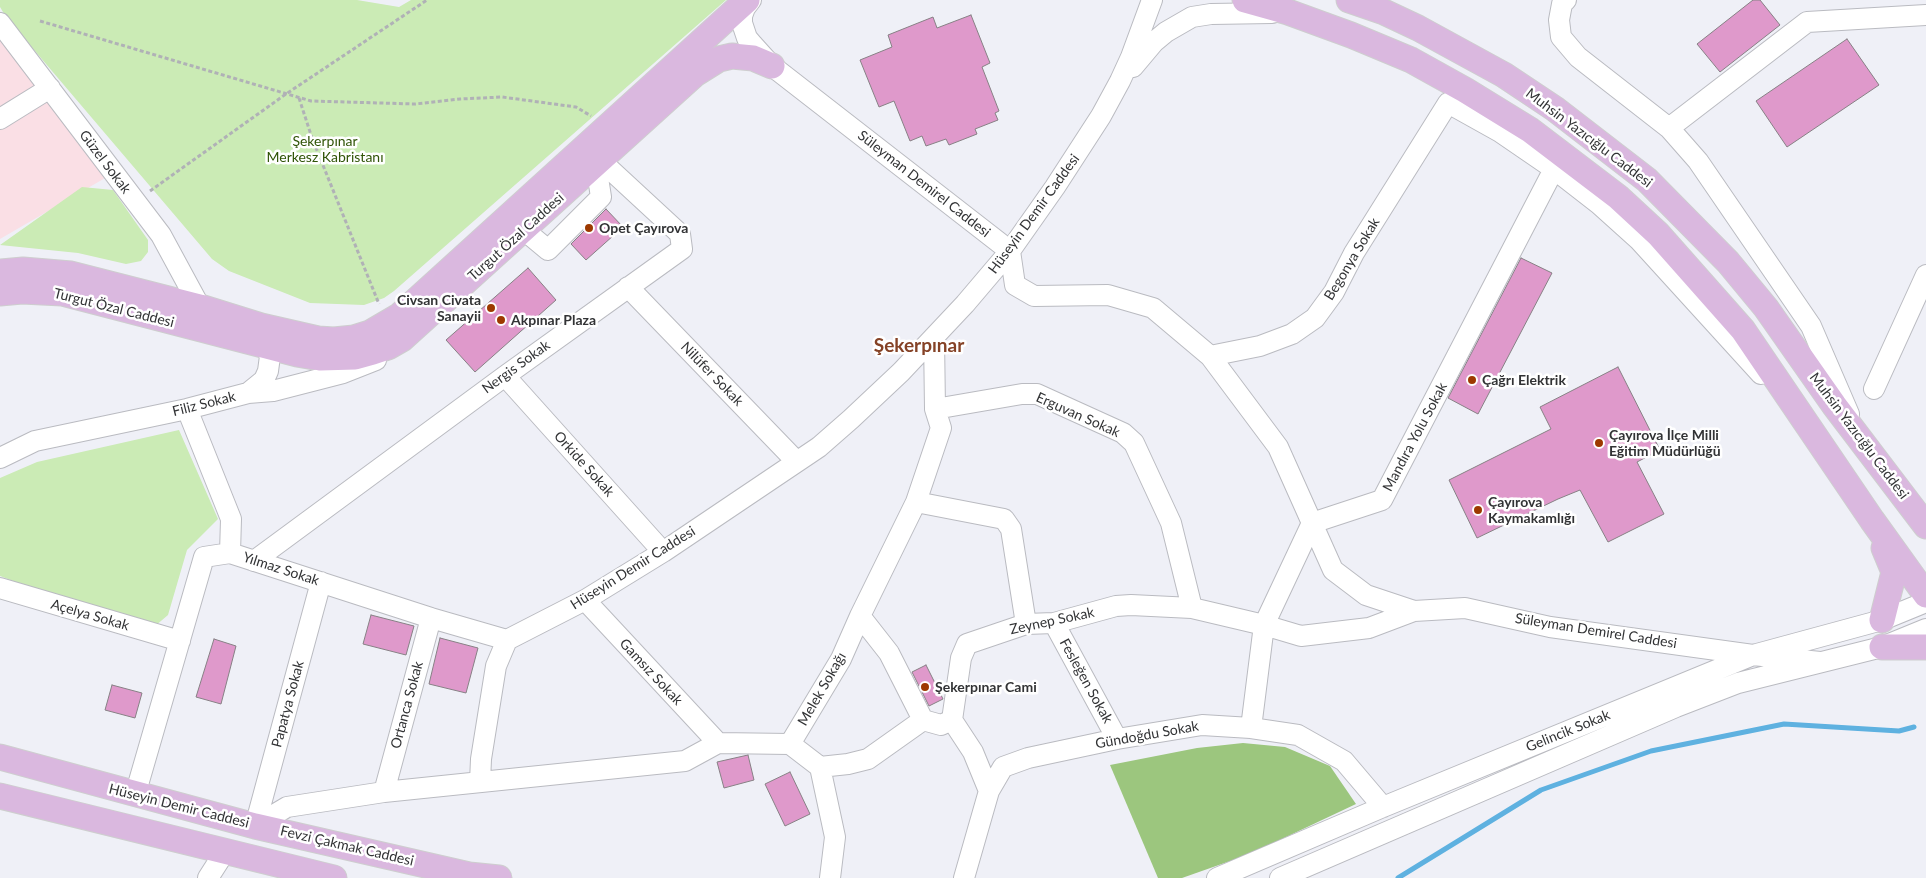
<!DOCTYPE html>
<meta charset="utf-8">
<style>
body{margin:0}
canvas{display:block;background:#eff0f7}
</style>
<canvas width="1926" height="878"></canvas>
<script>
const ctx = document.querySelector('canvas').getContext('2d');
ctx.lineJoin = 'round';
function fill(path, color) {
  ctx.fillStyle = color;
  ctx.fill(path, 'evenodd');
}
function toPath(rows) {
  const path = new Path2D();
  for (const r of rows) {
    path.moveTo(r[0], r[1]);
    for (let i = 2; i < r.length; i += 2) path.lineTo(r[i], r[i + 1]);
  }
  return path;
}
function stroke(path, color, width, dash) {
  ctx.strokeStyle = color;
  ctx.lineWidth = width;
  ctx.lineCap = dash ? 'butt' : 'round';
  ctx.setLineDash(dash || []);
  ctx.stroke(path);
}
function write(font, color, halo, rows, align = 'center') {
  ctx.font = font + ' Lato,sans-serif';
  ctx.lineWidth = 5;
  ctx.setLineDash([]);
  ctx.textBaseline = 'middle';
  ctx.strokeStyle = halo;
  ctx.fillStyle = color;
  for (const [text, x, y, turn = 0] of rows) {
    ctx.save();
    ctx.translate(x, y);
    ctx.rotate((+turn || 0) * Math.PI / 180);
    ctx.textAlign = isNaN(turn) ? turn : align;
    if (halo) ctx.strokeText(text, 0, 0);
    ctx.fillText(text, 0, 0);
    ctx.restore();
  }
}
fill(toPath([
 [0,21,112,174,0,239]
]), '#fadfe5');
fill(toPath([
 [0,0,357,0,399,7,411,0,726,0,394,291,384,298,364,305,310,303,229,271,212,259,6,17,0,7],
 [82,187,113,190,148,240,148,252,141,261,126,264,78,253,0,245],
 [179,430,218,519,187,550,168,615,148,632,0,576,0,478,37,462]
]), '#cbebb5');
fill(toPath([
 [1243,743,1285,747,1330,766,1356,804,1250,854,1182,878,1158,878,1110,765,1197,748]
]), '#9cc67e');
stroke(toPath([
 [1398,878,1541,790,1651,751,1784,724,1899,731,1914,727]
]), '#5eb1e0', 5);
const building = toPath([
 [1753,0,1760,0,1780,25,1720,72,1697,44,1753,0],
 [971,15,990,63,982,67,999,111,995,113,998,120,975,129,977,134,949,145,946,139,926,146,922,136,910,141,894,101,879,107,860,60,892,47,888,35,933,17,937,28,971,15],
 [1847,39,1879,85,1787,147,1756,101,1847,39],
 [606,209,623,227,586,260,571,244,606,209],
 [1521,258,1552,273,1478,414,1448,398,1521,258],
 [528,268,556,300,475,372,446,340,528,268],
 [1618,367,1660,450,1637,462,1664,514,1608,542,1580,490,1558,499,1477,538,1449,480,1551,429,1540,407,1618,367],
 [371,615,414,626,406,655,363,644,371,615],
 [440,638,478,648,466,693,429,684,440,638],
 [214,639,236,646,221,704,196,697,214,639],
 [926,665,943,699,929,706,912,672,926,665],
 [112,685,142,693,135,718,105,710,112,685],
 [748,755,754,780,724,788,717,762,748,755],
 [790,772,810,814,785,826,765,784,790,772]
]);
fill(building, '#df99cb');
stroke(building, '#878185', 1);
const minor = toPath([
 [751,0,745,8,742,16,742,23,747,38,753,45,772,66,1010,251,1015,285,1034,296,1108,295,1153,308,1210,356,1278,447,1333,570,1366,595,1414,611,1465,608,1550,627,1753,655,1820,662],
 [1566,0,1562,4,1559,20,1561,37,1578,57,1669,128,1698,161,1811,326,1849,414],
 [0,23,161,235,200,307],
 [1133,67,1154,42,1166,32,1192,17,1211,14,1272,13],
 [0,119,50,88],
 [1669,128,1807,22,1926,15],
 [524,230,548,250,601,197,596,165],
 [628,287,796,461],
 [1210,356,1260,346,1292,334,1315,318,1334,292,1354,253,1448,103,1500,132,1554,169,1599,204,1639,240,1761,374],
 [505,376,663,552],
 [1874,389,1926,275],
 [248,393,264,380,268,371,270,356,265,346],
 [187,409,231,519,230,553],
 [935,409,1022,394,1037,394,1123,433,1134,443,1171,523,1192,608],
 [0,458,35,441,187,409,248,393,273,391,343,373,376,360],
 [916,502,1004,519,1011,529,1026,624],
 [254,561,505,376,682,249,680,234,601,161],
 [0,588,180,641],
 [585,600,718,743],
 [860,616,889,653,923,720],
 [1054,623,1117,739],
 [952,720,961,658,967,644,1026,624,1054,623,1116,606,1131,605,1192,608,1264,625,1301,636,1369,628,1414,611],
 [952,720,973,752,989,791],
 [1251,728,1264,625,1312,523,1382,500,1554,169],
 [790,744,820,767,835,837,830,878],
 [820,767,848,764,868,759,923,720,941,725,952,720],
 [480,782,481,759,496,666,507,640,585,600,663,552,819,447,851,419,901,372,965,304,1010,251,1055,187,1101,116,1120,81,1131,57,1152,0],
 [384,792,431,618],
 [135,795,204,557,230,553,431,618,507,640],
 [255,826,287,807,384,792,685,761,718,743,790,744,841,659,860,616,916,502,941,428,935,409,934,337],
 [255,826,321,582],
 [208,878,224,853],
 [964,878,989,791,1003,767,1028,758,1117,739,1202,725,1251,728,1298,735,1344,761,1383,807],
 [1217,878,1383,807,1753,655,1882,620,1926,602],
 [1280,878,1676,707,1738,683,1882,647,1926,629]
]);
const major = toPath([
 [1245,0,1288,12,1351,35,1411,60,1465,90,1530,130,1618,197,1658,234,1743,330,1872,520,1926,595],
 [1349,0,1384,12,1418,28,1504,75,1555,109,1647,180,1728,262,1766,308,1834,405,1926,526],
 [0,272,23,270,71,274,200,307,261,326,318,339,334,340,354,338,370,333,399,316,747,0],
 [0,293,22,291,62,293,297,354,320,358,355,357,373,352,388,347,402,339,695,74,719,59,732,56,753,58,772,66],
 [1882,620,1894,572,1884,548],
 [1882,647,1926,647],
 [0,757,255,826,469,875,499,878],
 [0,796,334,878]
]);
stroke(minor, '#babbc1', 22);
stroke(major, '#cececf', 27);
stroke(toPath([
 [40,21,311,101,415,104,460,99,502,97,576,107,591,116],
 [299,98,312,138,379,304],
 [150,191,286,94,427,0]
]), '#b0b1b6', 3, [4, 2.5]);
stroke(minor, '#fff', 20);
stroke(major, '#dab8df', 25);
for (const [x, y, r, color] of [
 [589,228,5,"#9d3900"],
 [491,308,5,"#9d3900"],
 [501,320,5,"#9d3900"],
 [1472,380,5,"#9d3900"],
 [1599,443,5,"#9d3900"],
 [1478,510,5,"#9d3900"],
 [925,687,5,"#9d3900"]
]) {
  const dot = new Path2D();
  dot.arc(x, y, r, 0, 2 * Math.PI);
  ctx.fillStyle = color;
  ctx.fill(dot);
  stroke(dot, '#fff', 2);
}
write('14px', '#323335', '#fff', [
 ["Muhsin Yazıcığlu Caddesi",1589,138,37],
 ["Güzel Sokak",105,162,53],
 ["Süleyman Demirel Caddesi",924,184,38],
 ["Hüseyin Demir Caddesi",1034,214,-54],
 ["Turgut Özal Caddesi",516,237,-42],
 ["Begonya Sokak",1352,259,-59],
 ["Turgut Özal Caddesi",114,308,14],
 ["Nergis Sokak",516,367,-36],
 ["Nilüfer Sokak",712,374,46],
 ["Filiz Sokak",204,404,-14],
 ["Erguvan Sokak",1078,415,24],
 ["Muhsin Yazıcığlu Caddesi",1859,436,53],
 ["Mandıra Yolu Sokak",1415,437,-62],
 ["Orkide Sokak",584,464,48],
 ["Hüseyin Demir Caddesi",633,568,-32],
 ["Yılmaz Sokak",281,569,18],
 ["Açelya Sokak",90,615,16],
 ["Zeynep Sokak",1052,621,-12],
 ["Süleyman Demirel Caddesi",1596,631,9],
 ["Gamsız Sokak",651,672,47],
 ["Fesleğen Sokak",1086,681,61],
 ["Melek Sokağı",822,689,-60],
 ["Papatya Sokak",288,704,-75],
 ["Ortanca Sokak",407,705,-75],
 ["Gelincik Sokak",1568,731,-22],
 ["Gündoğdu Sokak",1147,735,-10],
 ["Hüseyin Demir Caddesi",179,806,14],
 ["Fevzi Çakmak Caddesi",347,846,13]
]);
write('14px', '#305407', '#fff', [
 ["Şekerpınar",325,141],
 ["Merkesz Kabristanı",325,157]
]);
write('bold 14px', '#323335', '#fff', [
 ["Opet Çayırova",599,228],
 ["Civsan Civata",481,300,"right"],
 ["Sanayii",481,316,"right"],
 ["Akpınar Plaza",511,320],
 ["Çağrı Elektrik",1482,380],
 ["Çayırova İlçe Milli",1609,435],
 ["Eğitim Müdürlüğü",1609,451],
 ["Çayırova",1488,502],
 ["Kaymakamlığı",1488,518],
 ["Şekerpınar Cami",935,687]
], 'left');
write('bold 19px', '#854226', '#fff', [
 ["Şekerpınar",919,346]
]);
</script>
